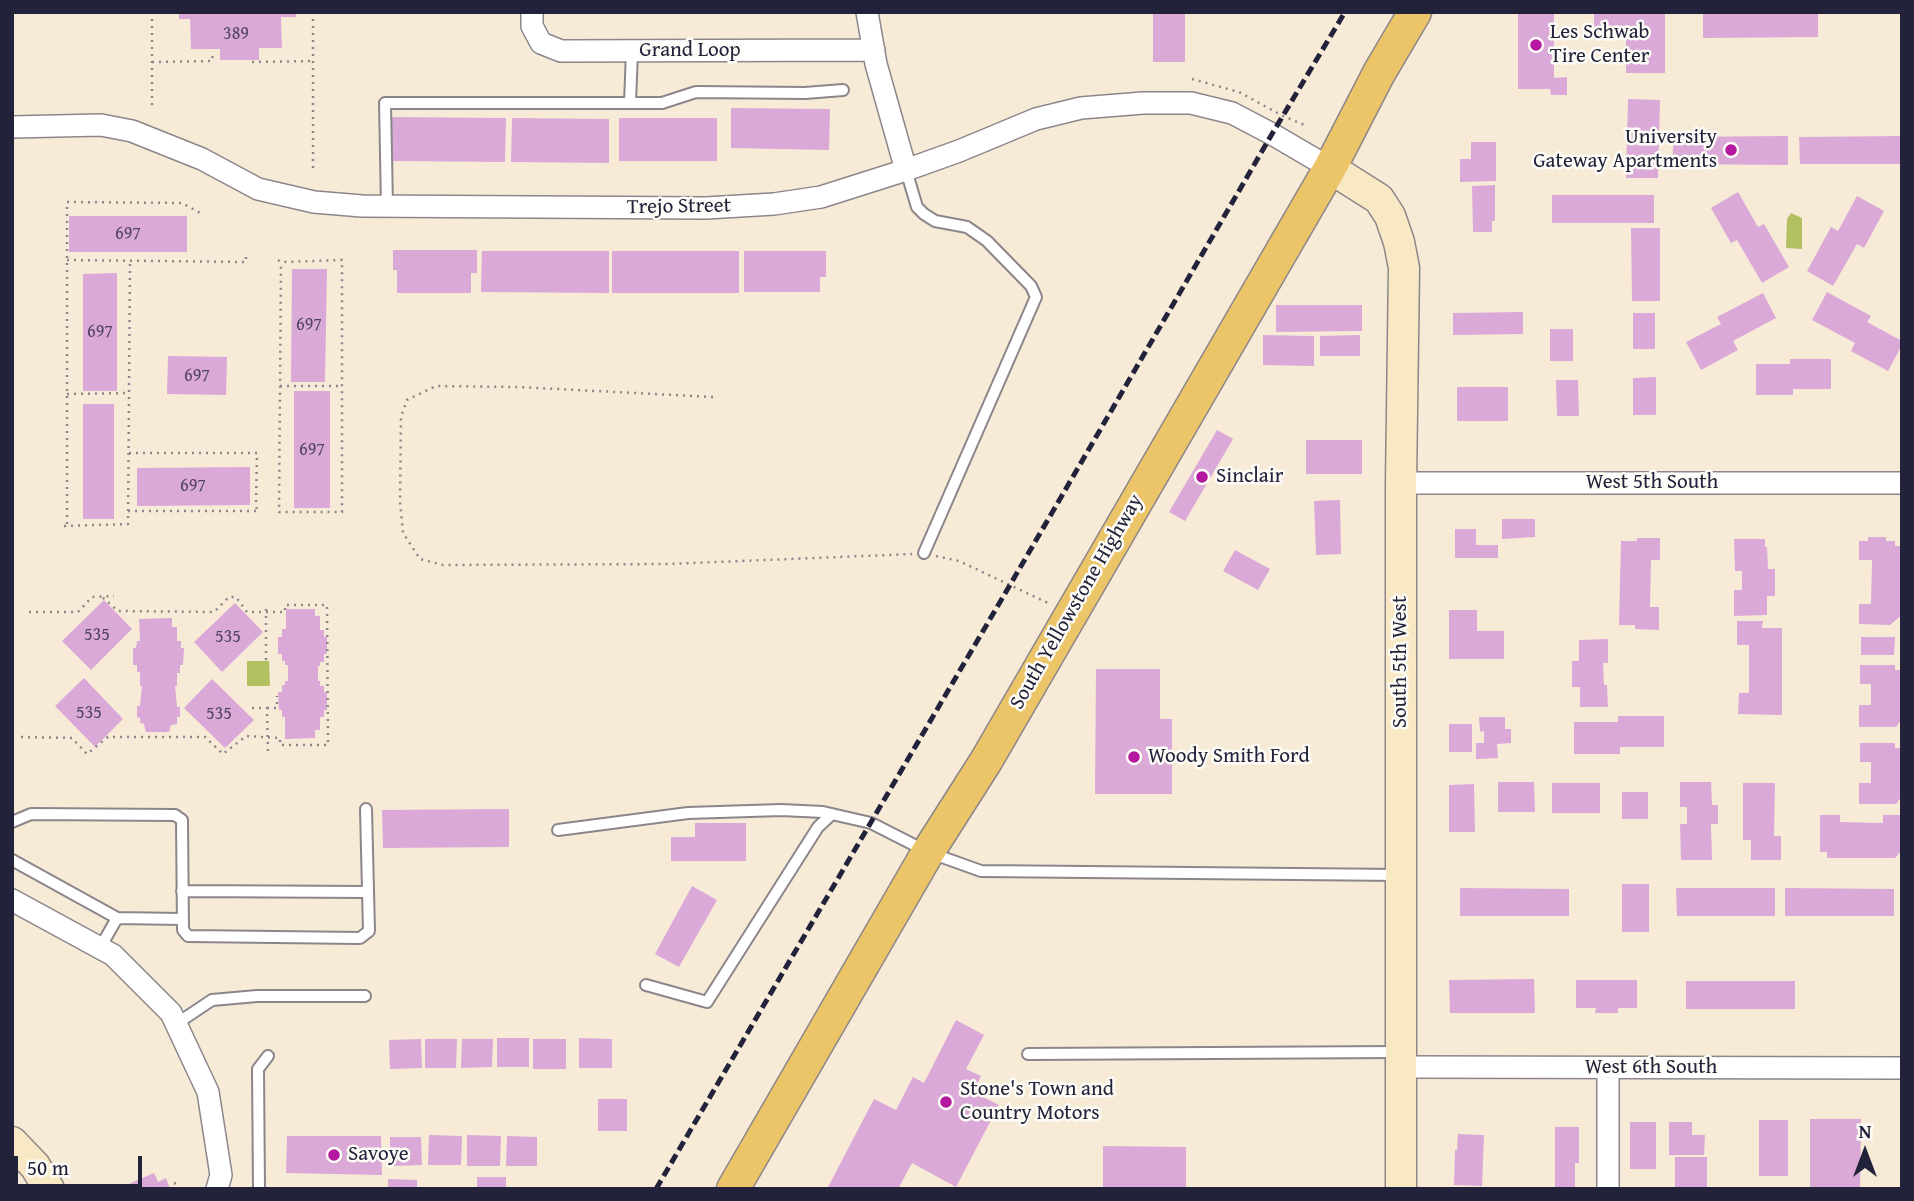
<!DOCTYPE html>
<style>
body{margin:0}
#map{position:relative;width:1914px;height:1201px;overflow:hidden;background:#f7ebd8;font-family:"Gentium Book Plus",serif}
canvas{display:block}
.frame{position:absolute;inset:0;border:14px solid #22223b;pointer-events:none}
.north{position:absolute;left:1830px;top:1117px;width:70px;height:70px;-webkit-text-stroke:5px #fdfcf7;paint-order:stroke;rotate:0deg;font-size:19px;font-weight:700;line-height:28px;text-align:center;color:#22223b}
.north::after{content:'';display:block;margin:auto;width:24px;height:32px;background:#22223b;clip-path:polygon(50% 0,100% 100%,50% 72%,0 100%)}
.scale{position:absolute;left:14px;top:1156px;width:128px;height:32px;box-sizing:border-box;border:4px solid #22223b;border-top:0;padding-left:9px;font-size:21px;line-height:24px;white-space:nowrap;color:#22223b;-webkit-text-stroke:5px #fdfcf7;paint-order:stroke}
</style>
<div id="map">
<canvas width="1914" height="1201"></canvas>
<div class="frame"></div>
<div class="north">N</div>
<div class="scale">50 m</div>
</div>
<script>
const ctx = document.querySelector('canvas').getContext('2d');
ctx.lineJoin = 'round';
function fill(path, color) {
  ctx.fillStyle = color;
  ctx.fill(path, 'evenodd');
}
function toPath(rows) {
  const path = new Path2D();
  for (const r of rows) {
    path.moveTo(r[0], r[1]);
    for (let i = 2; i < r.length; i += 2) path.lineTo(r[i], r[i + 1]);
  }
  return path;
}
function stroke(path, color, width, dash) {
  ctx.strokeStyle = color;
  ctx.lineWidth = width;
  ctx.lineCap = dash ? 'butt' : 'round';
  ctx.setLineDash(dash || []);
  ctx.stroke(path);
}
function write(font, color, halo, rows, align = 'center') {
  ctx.font = font + ' "Gentium Book Plus",serif';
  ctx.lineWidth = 5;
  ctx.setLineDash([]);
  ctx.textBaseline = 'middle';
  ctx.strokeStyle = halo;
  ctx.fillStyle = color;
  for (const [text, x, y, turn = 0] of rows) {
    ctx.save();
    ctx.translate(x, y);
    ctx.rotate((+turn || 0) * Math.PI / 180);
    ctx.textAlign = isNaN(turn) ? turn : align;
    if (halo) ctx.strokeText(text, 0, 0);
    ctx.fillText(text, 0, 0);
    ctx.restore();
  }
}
fill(toPath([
 [1791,213,1802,218,1802,249,1786,248,1787,219],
 [247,661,269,661,270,686,247,686]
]), '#b2c062');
fill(toPath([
 [179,12,296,12,296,17,281,17,282,48,259,48,259,60,220,60,220,49,191,49,190,19,179,19],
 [1153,12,1185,12,1185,62,1153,62],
 [1518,12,1554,12,1554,78,1567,77,1567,95,1551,95,1550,89,1518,89],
 [1594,12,1665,12,1665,73,1626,73,1626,27,1594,27],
 [1703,12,1818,12,1818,37,1703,38],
 [1628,99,1660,100,1658,178,1626,178],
 [731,108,830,109,829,150,731,148],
 [392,117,506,118,505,162,391,161],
 [512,118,609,119,609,163,511,162],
 [619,118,717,118,717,161,619,161],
 [1788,136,1788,165,1672,164,1674,137],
 [1902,136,1902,164,1800,164,1799,137],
 [1471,142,1496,142,1496,181,1460,182,1460,159,1471,159],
 [1495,185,1495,221,1492,221,1492,232,1473,232,1472,186],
 [1738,192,1758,227,1764,224,1789,267,1762,283,1737,240,1731,243,1711,208],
 [1552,195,1654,195,1654,223,1552,223],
 [1857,196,1884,211,1864,248,1857,244,1833,286,1807,271,1831,227,1838,231],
 [69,216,187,216,187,252,69,252],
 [1631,228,1660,228,1660,301,1632,301],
 [393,250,477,250,477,273,471,273,471,293,397,293,397,270,393,270],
 [482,251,609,251,609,293,481,292],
 [612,251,739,251,739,293,612,293],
 [744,251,826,251,826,277,820,277,820,292,744,292],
 [292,269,327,269,325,382,291,382],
 [117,273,117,391,83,391,83,274],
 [1827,292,1871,316,1867,322,1902,341,1902,345,1888,371,1851,351,1855,343,1812,320],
 [1763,293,1776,318,1733,341,1738,350,1701,370,1686,342,1721,324,1717,317],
 [1276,305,1362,305,1362,331,1276,332],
 [1523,312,1523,334,1453,335,1453,313],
 [1633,313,1655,313,1655,349,1633,349],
 [1550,329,1573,329,1573,361,1550,361],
 [1263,335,1314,336,1314,366,1263,365],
 [1360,335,1360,356,1320,356,1320,336],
 [168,356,227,357,226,395,167,394],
 [1790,359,1831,359,1831,389,1793,389,1793,395,1756,395,1756,364,1790,364],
 [1656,377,1656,415,1633,415,1633,378],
 [1556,380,1578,380,1579,416,1557,416],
 [1457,387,1508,387,1508,421,1457,421],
 [294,391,330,391,330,508,294,508],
 [83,404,114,404,114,519,83,519],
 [1217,430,1233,439,1185,521,1169,512],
 [1306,440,1362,440,1362,474,1306,474],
 [250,467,250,505,137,506,137,468],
 [1340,500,1341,554,1316,555,1314,501],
 [1502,519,1535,519,1535,537,1502,539],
 [1455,529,1476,529,1476,545,1498,545,1498,558,1455,558],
 [1868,537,1886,537,1886,541,1895,541,1895,546,1902,546,1902,615,1890,625,1859,624,1859,604,1871,604,1872,560,1859,560,1859,541,1868,541],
 [1637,538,1660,538,1660,560,1651,560,1650,607,1659,607,1659,630,1635,629,1635,625,1619,625,1621,541,1637,541],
 [1734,539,1765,539,1765,547,1767,547,1768,569,1775,569,1775,596,1767,596,1767,615,1734,616,1734,590,1742,590,1742,571,1735,571],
 [1235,550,1270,569,1258,590,1223,571],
 [104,600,132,629,91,670,62,641],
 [235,603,263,632,222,672,194,642],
 [286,609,315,609,315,616,320,616,320,630,324,630,324,637,327,637,327,654,324,654,324,662,320,662,320,666,318,666,318,681,320,681,320,686,324,686,324,692,327,692,327,710,324,710,324,717,320,717,320,730,315,730,315,738,285,739,285,717,282,717,282,710,279,710,278,692,282,692,282,685,285,685,285,681,288,681,288,665,285,665,285,661,282,661,282,654,278,654,278,637,282,637,282,629,286,629],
 [1449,610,1477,610,1477,631,1504,631,1504,659,1449,659],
 [172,618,172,627,177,627,177,641,181,641,181,648,184,648,183,665,180,665,180,673,177,673,177,686,175,686,177,707,180,707,180,717,177,717,177,724,171,725,169,732,146,732,144,724,140,723,140,717,137,718,137,706,140,706,142,686,140,686,140,672,137,672,137,665,133,665,133,648,136,648,137,641,140,641,139,619],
 [1737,621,1763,621,1762,628,1782,628,1782,715,1738,714,1739,693,1749,693,1749,645,1737,645],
 [1861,637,1895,637,1894,655,1861,655],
 [1608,639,1608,663,1603,663,1604,685,1607,685,1608,707,1580,707,1580,687,1572,687,1572,661,1579,661,1579,640],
 [1860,665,1895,665,1895,670,1902,670,1902,719,1896,727,1859,727,1859,705,1871,705,1871,684,1860,684],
 [1096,669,1160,669,1160,719,1172,719,1172,794,1095,794],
 [84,678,123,719,95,747,55,706],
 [212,679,254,720,225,748,184,708],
 [1618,716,1664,716,1664,747,1620,747,1620,754,1574,754,1574,722,1618,722],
 [1479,717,1505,717,1505,729,1511,729,1511,743,1497,744,1498,758,1476,759,1476,743,1484,743,1484,731,1480,732],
 [1449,724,1472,724,1472,752,1449,752],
 [1860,743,1895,743,1895,748,1902,748,1902,796,1896,804,1859,804,1859,783,1871,783,1871,762,1860,762],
 [1498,782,1534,782,1535,812,1498,812],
 [1680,782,1711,782,1712,805,1718,805,1718,824,1711,824,1712,860,1681,860,1680,824,1687,824,1687,807,1680,807],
 [1552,783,1600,783,1600,813,1552,813],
 [1743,783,1775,783,1774,836,1781,836,1781,860,1751,860,1751,840,1743,840],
 [1474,784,1475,832,1449,832,1449,785],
 [1622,792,1648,792,1648,819,1622,819],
 [509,809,509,847,383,848,382,810],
 [1820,815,1840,815,1840,822,1883,823,1883,815,1902,815,1902,850,1895,858,1827,858,1827,852,1820,852],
 [695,823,746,823,746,861,671,861,671,837,695,837],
 [1622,884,1649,884,1649,932,1622,932],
 [692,886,717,900,679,967,655,954],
 [1460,888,1569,889,1569,916,1460,916],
 [1676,888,1775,888,1775,916,1677,916],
 [1785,888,1894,889,1894,916,1785,916],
 [1534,979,1535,1013,1450,1013,1449,980],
 [1576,980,1637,980,1637,1008,1618,1008,1618,1013,1595,1013,1596,1008,1576,1008],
 [1686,981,1795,981,1795,1009,1686,1009],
 [956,1020,984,1035,966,1069,981,1076,973,1092,999,1105,956,1187,912,1163,898,1189,827,1189,874,1099,896,1110,913,1077,924,1083],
 [497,1038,529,1038,529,1067,497,1067],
 [579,1038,612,1039,612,1068,579,1068],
 [421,1039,422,1068,390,1069,389,1040],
 [425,1039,457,1039,456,1068,425,1068],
 [462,1039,493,1039,492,1067,461,1068],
 [533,1039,566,1039,566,1069,533,1069],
 [598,1099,627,1099,627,1131,598,1131],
 [1810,1119,1861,1119,1860,1189,1810,1189],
 [1759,1120,1788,1120,1788,1176,1759,1176],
 [1630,1122,1656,1122,1656,1169,1630,1169],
 [1669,1122,1692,1122,1692,1135,1705,1135,1704,1155,1669,1155],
 [1555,1127,1579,1127,1579,1163,1575,1163,1575,1189,1555,1189],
 [1458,1134,1484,1135,1482,1186,1454,1185,1455,1150,1457,1150],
 [429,1135,462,1136,461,1165,428,1165],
 [467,1135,501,1136,500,1166,467,1166],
 [287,1136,381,1136,382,1175,286,1173],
 [507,1136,537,1137,537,1166,506,1166],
 [390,1137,421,1137,422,1165,390,1166],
 [1103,1146,1186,1147,1186,1189,1103,1189],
 [1675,1157,1707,1157,1707,1189,1675,1189],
 [154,1173,158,1182,166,1178,170,1189,117,1189],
 [477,1177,506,1177,506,1189,477,1189],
 [388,1179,417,1180,417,1189,388,1189]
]), '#daa9d7');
const lane = toPath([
 [632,51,630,103,662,103,696,92,805,93,843,90],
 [906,170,917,207,924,214,935,221,967,227,987,241,1031,286,1036,297,924,553],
 [387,206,385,103,630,103],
 [12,822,31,814,175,815,182,820,183,930,188,936,360,938,369,931,366,809],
 [558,830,688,813,781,810,823,812,871,823,928,852,981,871,1400,875],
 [12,860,117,918,182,919],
 [182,891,368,892],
 [100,948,117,918],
 [646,985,707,1002,818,827,832,814],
 [176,1024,212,1000,257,996,365,996],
 [1028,1054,1398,1052],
 [259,1189,258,1069,268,1056]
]);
const street = toPath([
 [532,12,532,26,541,43,561,51,874,50],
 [867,12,876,64,906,170],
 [12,127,101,125,132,131,202,159,258,189,314,202,362,206,706,208,774,204,821,197,906,170,959,151,1036,119,1081,108,1143,103,1191,103,1232,113,1272,134,1330,168],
 [1401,483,1902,483],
 [12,900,113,955,171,1013,208,1092,221,1175,217,1189],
 [1401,1067,1902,1068],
 [1608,1068,1608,1189]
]);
const secondary = toPath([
 [1330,168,1379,199,1390,216,1399,242,1404,268,1401,483,1401,1189],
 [12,1142,35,1166,49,1189]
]);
const primary = toPath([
 [733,1189,928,852,986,761,1330,168,1379,73,1415,12]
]);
stroke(lane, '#8c868a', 14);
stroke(street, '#8c868a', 24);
stroke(secondary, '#8c868a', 33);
stroke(primary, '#8c868a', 35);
stroke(toPath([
 [152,12,152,105],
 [313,12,313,171],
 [152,62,212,61,213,51],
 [252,62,312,61],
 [1192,79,1239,92,1283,116,1307,126],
 [67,260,246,262,246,255],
 [278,260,281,262,342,260,342,512,279,512,281,262],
 [280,386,342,386],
 [67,394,129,393],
 [713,397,518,387,436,386,407,400,401,417,400,501,403,533,420,559,443,565,668,564,912,554],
 [129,453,257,453,256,504,257,511,259,511],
 [128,511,257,511],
 [67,524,67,202,182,203,204,215],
 [64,526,128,524,130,261],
 [936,556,959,561,1048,603],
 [266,609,266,662],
 [29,612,78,612,92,597,114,596],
 [252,708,267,708,268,756],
 [267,708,277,708,277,696],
 [21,737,72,738,87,754,108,737,205,737,223,754,246,736,280,738,280,745,328,745,327,605,285,605,285,612,247,612,236,597,229,597,214,612,118,611,101,596],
 [174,1183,180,1185]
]), '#8c868a', 2.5, [2, 5]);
stroke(lane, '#fff', 10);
stroke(street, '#fff', 21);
stroke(secondary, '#f8e8c3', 30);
stroke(primary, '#edc569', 32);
stroke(toPath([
 [656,1189,1010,585,1272,134,1345,12]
]), '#22223b', 5, [10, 5]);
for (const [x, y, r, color] of [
 [1536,45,7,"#b5179e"],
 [1731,150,7,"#b5179e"],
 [1202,477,7,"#b5179e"],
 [1134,757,7,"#b5179e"],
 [946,1102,7,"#b5179e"],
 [334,1155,7,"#b5179e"]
]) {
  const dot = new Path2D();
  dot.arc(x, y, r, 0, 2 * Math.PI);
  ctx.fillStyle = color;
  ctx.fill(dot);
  stroke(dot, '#fdfcf7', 2.5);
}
write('18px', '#504462', null, [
 ["389",236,34],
 ["697",128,234],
 ["697",309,325],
 ["697",100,332],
 ["697",197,376],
 ["697",312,450],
 ["697",193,486],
 ["535",97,635],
 ["535",228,637],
 ["535",89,713],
 ["535",219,714]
]);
write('21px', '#22223b', '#fdfcf7', [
 ["Les Schwab",1550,33],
 ["Tire Center",1550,57],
 ["University",1717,138,"right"],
 ["Gateway Apartments",1717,162,"right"],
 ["Sinclair",1216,477],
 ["Woody Smith Ford",1148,757],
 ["Stone's Town and",960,1090],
 ["Country Motors",960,1114],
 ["Savoye",348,1155]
], 'left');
write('21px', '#22223b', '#fdfcf7', [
 ["Grand Loop",690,51],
 ["Trejo Street",679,207,-1],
 ["West 5th South",1652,483],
 ["South Yellowstone Highway",1077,602,-60],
 ["South 5th West",1401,662,-90],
 ["West 6th South",1651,1068]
]);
</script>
